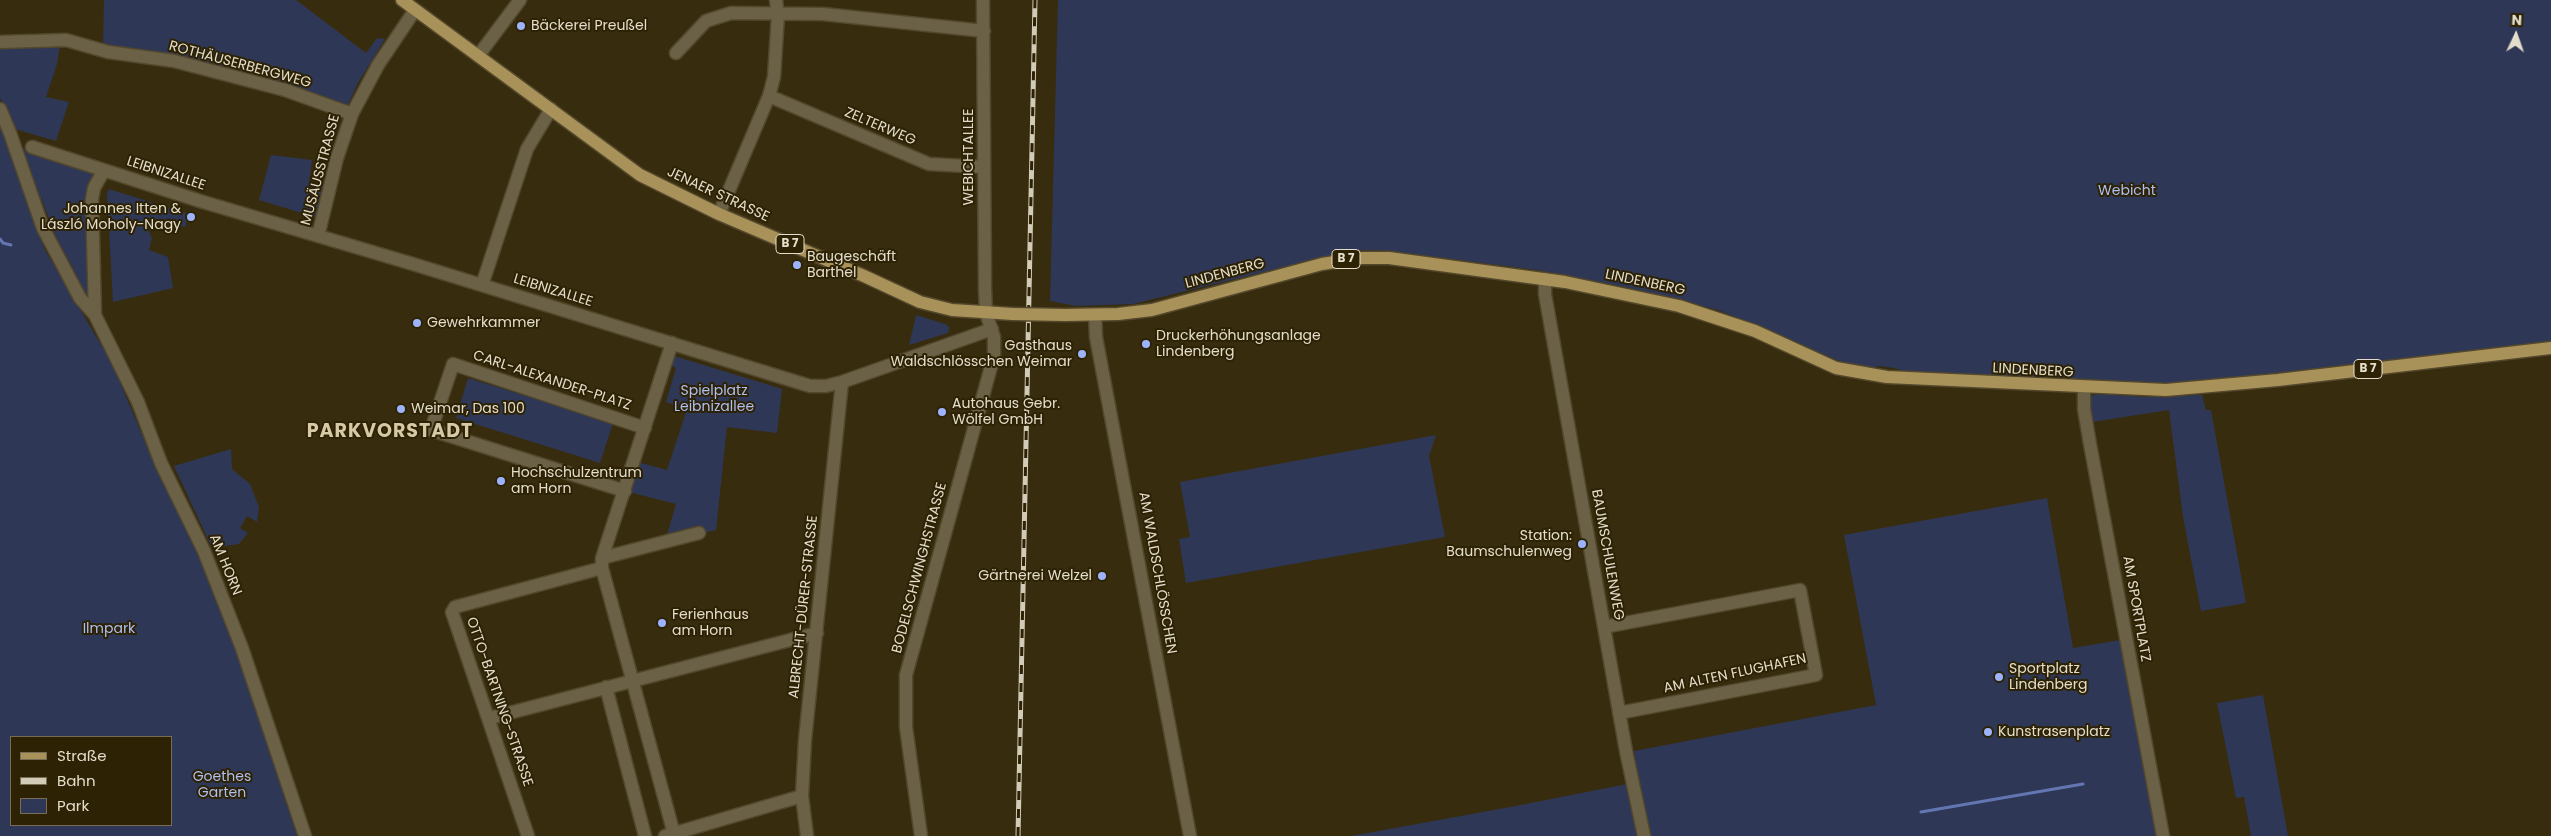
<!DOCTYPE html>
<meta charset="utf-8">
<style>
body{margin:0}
#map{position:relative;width:2551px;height:836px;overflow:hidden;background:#382c0e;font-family:Poppins,sans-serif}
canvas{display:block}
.legend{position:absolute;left:10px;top:736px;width:162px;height:90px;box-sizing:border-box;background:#2d2204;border:1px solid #766d54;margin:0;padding:6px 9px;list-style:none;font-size:15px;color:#e4ddcc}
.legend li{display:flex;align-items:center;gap:10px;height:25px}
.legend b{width:25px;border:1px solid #766d54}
.north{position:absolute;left:2491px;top:10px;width:50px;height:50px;-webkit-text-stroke:4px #2d2204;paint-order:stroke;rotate:3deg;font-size:14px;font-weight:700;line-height:20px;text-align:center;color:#e4ddcc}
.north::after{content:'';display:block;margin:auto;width:18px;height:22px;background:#e4ddcc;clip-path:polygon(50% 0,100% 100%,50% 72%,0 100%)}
</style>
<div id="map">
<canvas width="2551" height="836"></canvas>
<ul class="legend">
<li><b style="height:6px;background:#a89259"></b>Straße</li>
<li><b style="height:6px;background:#d2cbb8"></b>Bahn</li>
<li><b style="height:14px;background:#2e3756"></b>Park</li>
</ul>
<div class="north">N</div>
</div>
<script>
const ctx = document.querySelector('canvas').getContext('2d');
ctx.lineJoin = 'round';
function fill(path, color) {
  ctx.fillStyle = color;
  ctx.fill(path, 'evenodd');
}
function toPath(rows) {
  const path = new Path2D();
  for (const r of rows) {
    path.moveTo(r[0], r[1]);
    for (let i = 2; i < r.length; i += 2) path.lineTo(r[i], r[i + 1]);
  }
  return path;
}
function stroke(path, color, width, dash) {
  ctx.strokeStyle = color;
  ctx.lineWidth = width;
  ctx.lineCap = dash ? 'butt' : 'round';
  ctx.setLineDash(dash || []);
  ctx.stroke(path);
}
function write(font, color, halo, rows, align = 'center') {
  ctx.font = font + ' Poppins,sans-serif';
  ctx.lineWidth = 4;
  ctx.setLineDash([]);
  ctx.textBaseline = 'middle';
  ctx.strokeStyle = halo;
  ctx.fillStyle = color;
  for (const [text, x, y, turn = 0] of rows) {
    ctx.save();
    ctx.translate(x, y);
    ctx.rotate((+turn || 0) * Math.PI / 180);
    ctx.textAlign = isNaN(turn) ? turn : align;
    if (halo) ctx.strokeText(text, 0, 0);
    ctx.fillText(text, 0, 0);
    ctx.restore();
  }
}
fill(toPath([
 [104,0,296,0,366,53,377,38,385,39,358,83,346,109,103,47],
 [1058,0,2551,0,2551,341,2252,376,2161,384,1907,372,1894,368,1878,366,1871,369,1844,363,1718,310,1629,288,1537,270,1390,251,1363,250,1338,254,1133,304,1076,306,1050,301],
 [60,45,57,64,46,97,69,102,56,141,15,129,0,98,0,48],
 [0,122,45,250,103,348,104,344,159,475,199,551,223,610,297,836,0,836],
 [11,737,171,737,171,825,11,825],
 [20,148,94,172,88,294,84,297,73,279,77,276,55,235,41,198,36,199],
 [271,155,312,160,309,182,323,186,315,217,259,200],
 [109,189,189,214,185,227,176,225,177,221,167,218,166,222,158,219,156,226,148,230,152,238,149,250,168,257,173,288,113,302,107,193],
 [916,315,945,324,949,327,948,333,909,345],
 [668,354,782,389,777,433,727,427,716,530,665,542,676,504,625,491,634,461,667,470,687,409,666,402,676,368,665,363],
 [468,378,613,423,600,463,456,418],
 [2099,394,2145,397,2202,395,2206,410,2211,410,2246,603,2201,611,2183,517,2169,410,2092,422,2089,400,2093,395],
 [1436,435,1429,456,1445,537,1186,583,1179,539,1190,537,1180,482],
 [231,449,232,469,250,484,259,507,257,522,247,516,240,528,248,533,239,544,212,548,174,466],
 [2047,498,2073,648,2120,640,2158,836,1649,836,1634,751,1876,705,1844,535],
 [2263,695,2288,836,2251,836,2244,797,2236,798,2217,703],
 [1632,783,1641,836,1351,836,1521,805]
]), '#2e3756');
stroke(toPath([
 [0,239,3,243,11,245],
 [1921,812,2083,784]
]), '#6476b2', 3);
const minor = toPath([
 [0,42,66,40,108,52,174,61,285,90,352,114],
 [676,53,706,21,731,13,823,14,984,31],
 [478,56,520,0],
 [769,96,929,164,984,167],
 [0,109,10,133,43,228,80,298,95,315,138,402,161,463,204,551,242,648,305,836],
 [32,147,200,201,413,264,810,386,826,386,842,382,992,329],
 [719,214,769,96,774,77,778,15,776,0],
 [318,236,337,158,352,114,378,65,415,10],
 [1545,279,1545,294,1626,751,1644,836],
 [482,285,527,149,551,109],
 [95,315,92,199,94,188,104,170],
 [1095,315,1096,337,1190,836],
 [672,343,602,558,602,568,674,834],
 [2084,388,2084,409,2090,444,2163,836],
 [625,491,431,430,453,364,645,428],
 [602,558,699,533],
 [1604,627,1800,590,1816,675,1619,713],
 [606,687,645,836],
 [490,718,817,633],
 [528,836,452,612,455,607,602,568],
 [665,836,802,796],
 [807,836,802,796,805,740,842,382],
 [921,836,906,727,906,675,994,356,994,337,986,313,985,288,983,0]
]);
const major = toPath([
 [402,0,640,175,719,214,864,276,920,302,952,310,1013,314],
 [1065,315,1118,314,1152,310,1322,264,1360,258,1389,258,1565,282,1679,306,1755,331,1836,368,1887,377,2166,390,2278,380,2551,348]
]);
stroke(minor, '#54482c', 15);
stroke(major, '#54482c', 15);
stroke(minor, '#6b6146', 12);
stroke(major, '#a89259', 12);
const rail = toPath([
 [1018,836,1035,0]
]);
stroke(rail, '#d2cbb8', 5);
stroke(rail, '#2d2204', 3, [9]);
const majorBridge = toPath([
 [1013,314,1065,315]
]);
stroke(majorBridge, '#54482c', 15, []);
stroke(majorBridge, '#a89259', 12);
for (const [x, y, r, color] of [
 [521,26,5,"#9db4fd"],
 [191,217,5,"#9db4fd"],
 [797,265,5,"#9db4fd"],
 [417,323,5,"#9db4fd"],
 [1146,344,5,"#9db4fd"],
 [1082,354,5,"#9db4fd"],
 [401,409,5,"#9db4fd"],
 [942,412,5,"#9db4fd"],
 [501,481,5,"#9db4fd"],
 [1582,544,5,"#9db4fd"],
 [1102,576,5,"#9db4fd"],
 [662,623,5,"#9db4fd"],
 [1999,677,5,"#9db4fd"],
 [1988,732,5,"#9db4fd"]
]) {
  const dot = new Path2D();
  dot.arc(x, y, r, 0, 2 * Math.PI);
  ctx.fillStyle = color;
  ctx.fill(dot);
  stroke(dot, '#2d2204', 2);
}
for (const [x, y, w] of [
 [790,244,28],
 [1346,259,28],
 [2368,369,28]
]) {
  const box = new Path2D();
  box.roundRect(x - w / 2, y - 9.5, w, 19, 4);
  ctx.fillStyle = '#2d2204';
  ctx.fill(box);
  stroke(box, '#e4ddcc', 1);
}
write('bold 12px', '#e4ddcc', null, [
 ["B 7",790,244],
 ["B 7",1346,259],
 ["B 7",2368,369]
]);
write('14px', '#e4ddcc', '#2d2204', [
 ["Bäckerei Preußel",531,26],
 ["Johannes Itten &",181,209,"right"],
 ["László Moholy-Nagy",181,225,"right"],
 ["Baugeschäft",807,257],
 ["Barthel",807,273],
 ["Gewehrkammer",427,323],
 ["Druckerhöhungsanlage",1156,336],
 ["Lindenberg",1156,352],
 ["Gasthaus",1072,346,"right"],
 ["Waldschlösschen Weimar",1072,362,"right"],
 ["Autohaus Gebr.",952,404],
 ["Wölfel GmbH",952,420],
 ["Weimar, Das 100",411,409],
 ["Hochschulzentrum",511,473],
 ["am Horn",511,489],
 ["Station:",1572,536,"right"],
 ["Baumschulenweg",1572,552,"right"],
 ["Gärtnerei Welzel",1092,576,"right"],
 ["Ferienhaus",672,615],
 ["am Horn",672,631],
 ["Sportplatz",2009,669],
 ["Lindenberg",2009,685],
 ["Kunstrasenplatz",1998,732]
], 'left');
write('14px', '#e4ddcc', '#2d2204', [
 ["ROTHÄUSERBERGWEG",240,65,15],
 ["ZELTERWEG",880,127,23],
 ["WEBICHTALLEE",969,157,-90],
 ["MUSÄUSSTRASSE",321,170,-75],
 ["LEIBNIZALLEE",166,174,18],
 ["JENAER STRASSE",718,195,25],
 ["LINDENBERG",1225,274,-15],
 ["LINDENBERG",1645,283,12],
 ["LEIBNIZALLEE",553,291,17],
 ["LINDENBERG",2033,371,3],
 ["CARL-ALEXANDER-PLATZ",552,381,18],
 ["BAUMSCHULENWEG",1607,555,80],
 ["AM HORN",225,565,68],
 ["BODELSCHWINGHSTRASSE",920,568,-75],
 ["AM WALDSCHLÖSSCHEN",1157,573,80],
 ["ALBRECHT-DÜRER-STRASSE",804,607,-84],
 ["AM SPORTPLATZ",2136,609,80],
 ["AM ALTEN FLUGHAFEN",1735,674,-12],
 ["OTTO-BARTNING-STRASSE",499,702,71]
]);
write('14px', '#aebff2', '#2d2204', [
 ["Webicht",2127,191],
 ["Spielplatz",714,391],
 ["Leibnizallee",714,407],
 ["Ilmpark",109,629],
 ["Goethes",222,777],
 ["Garten",222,793]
]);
ctx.letterSpacing = '1px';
write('bold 19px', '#d6c9a6', '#2d2204', [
 ["PARKVORSTADT",390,432]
]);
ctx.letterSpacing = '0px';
</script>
